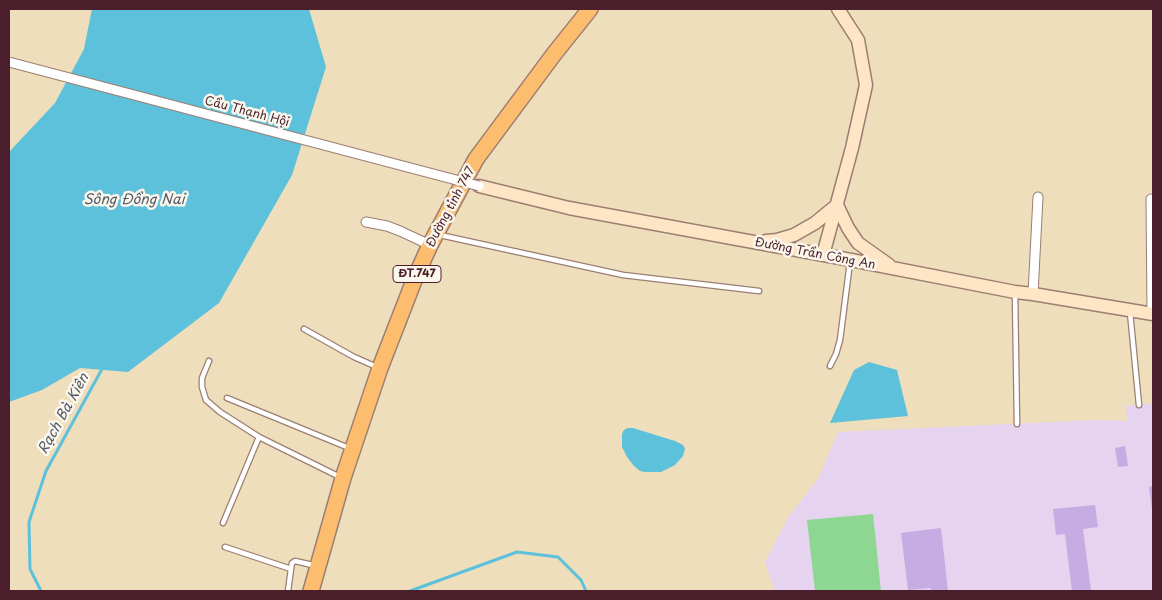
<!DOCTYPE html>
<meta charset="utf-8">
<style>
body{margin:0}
#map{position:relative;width:1162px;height:600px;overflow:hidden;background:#eedebb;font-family:"Playpen Sans",sans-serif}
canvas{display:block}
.frame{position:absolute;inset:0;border:10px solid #4a1f2b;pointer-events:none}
</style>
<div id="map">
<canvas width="1162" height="600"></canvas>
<div class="frame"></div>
</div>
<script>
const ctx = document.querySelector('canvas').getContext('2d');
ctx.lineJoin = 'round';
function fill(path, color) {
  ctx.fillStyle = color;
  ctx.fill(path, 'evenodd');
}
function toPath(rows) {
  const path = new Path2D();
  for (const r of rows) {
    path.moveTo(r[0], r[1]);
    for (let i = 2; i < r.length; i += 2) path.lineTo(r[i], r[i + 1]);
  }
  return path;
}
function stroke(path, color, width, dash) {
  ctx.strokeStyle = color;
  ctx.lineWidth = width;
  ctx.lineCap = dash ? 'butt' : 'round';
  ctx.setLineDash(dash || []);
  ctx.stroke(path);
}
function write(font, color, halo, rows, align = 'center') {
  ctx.font = font + ' "Playpen Sans",sans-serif';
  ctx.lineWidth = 5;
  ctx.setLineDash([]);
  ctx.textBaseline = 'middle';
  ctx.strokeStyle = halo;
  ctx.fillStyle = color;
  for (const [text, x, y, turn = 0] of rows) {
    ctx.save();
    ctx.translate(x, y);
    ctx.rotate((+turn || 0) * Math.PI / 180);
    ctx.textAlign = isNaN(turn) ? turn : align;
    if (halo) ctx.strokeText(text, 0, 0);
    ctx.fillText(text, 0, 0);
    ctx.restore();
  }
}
fill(toPath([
 [1153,403,1153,591,775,591,765,562,788,518,819,477,838,432,1096,420,1127,421,1126,406]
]), '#e5d3f0');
fill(toPath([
 [873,514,881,591,815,591,807,520]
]), '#8ed792');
fill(toPath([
 [92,9,309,9,326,67,292,175,219,303,128,372,80,368,42,390,9,402,9,152,55,103,84,49],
 [869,362,897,370,908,416,830,423,854,370],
 [627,428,633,428,675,441,683,445,685,449,683,456,675,465,661,472,645,472,640,471,634,466,627,457,622,447,622,435,623,431]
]), '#5dc1db');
stroke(toPath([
 [41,591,30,569,29,522,46,471,102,369,102,367],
 [410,591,517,552,558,557,581,580,586,591]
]), '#5dc1db', 3);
fill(toPath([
 [1125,446,1128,466,1118,467,1115,448],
 [1153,486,1153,509,1152,509,1149,487],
 [1095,505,1098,527,1083,529,1091,591,1072,591,1065,534,1056,535,1053,509],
 [941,528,948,591,931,591,931,588,908,590,901,533]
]), '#c6ace2');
const lane = toPath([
 [440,235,623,275,759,291],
 [1015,293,1017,424],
 [1130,312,1139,405],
 [304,329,354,357,377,367],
 [209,361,202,378,202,387,206,400,220,412,259,437],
 [830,366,836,354,840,340,850,262],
 [227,398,349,448],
 [223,523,259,437,340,477],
 [225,547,291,569,292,563,295,561,317,566],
 [288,591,291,569]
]);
const street = toPath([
 [1151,199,1152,314],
 [366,222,387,226,400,231,430,245],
 [1033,294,1038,197]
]);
const secondary = toPath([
 [479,186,569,208,851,260,1015,292,1033,294,1153,314],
 [766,241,777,240,794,235,815,223,837,205,848,228,858,243,889,265],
 [823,255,852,148,866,85,858,40,838,9]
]);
const primary = toPath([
 [311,591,343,478,380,368,415,278,430,245,476,159,554,54,590,9]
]);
stroke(lane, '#9c7e73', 7);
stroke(street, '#9c7e73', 11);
stroke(secondary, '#9c7e73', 15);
stroke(primary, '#9c7e73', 18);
stroke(lane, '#fff', 4.5);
stroke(street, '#fff', 9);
stroke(secondary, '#fee5c5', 12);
stroke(primary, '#fcbd6f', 15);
const streetBridge = toPath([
 [9,62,479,186]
]);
stroke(streetBridge, '#9c7e73', 11, []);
stroke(streetBridge, '#fff', 9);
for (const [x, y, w] of [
 [417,274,48]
]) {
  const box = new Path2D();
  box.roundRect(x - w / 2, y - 8.5, w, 17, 4);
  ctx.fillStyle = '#fbf7ec';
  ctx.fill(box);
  stroke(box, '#4a1f2b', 1);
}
write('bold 11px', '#4a1f2b', null, [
 ["ĐT.747",417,274]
]);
write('12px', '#4a1f2b', '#fbf7ec', [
 ["Cầu Thạnh Hội",247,112,15],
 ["Đường tỉnh 747",451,207,-62],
 ["Đường Trần Công An",815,254,11]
]);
write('italic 14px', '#515869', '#fbf7ec', [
 ["Sông Đồng Nai",134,200],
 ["Rạch Bà Kiên",64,414,-61]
]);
</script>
